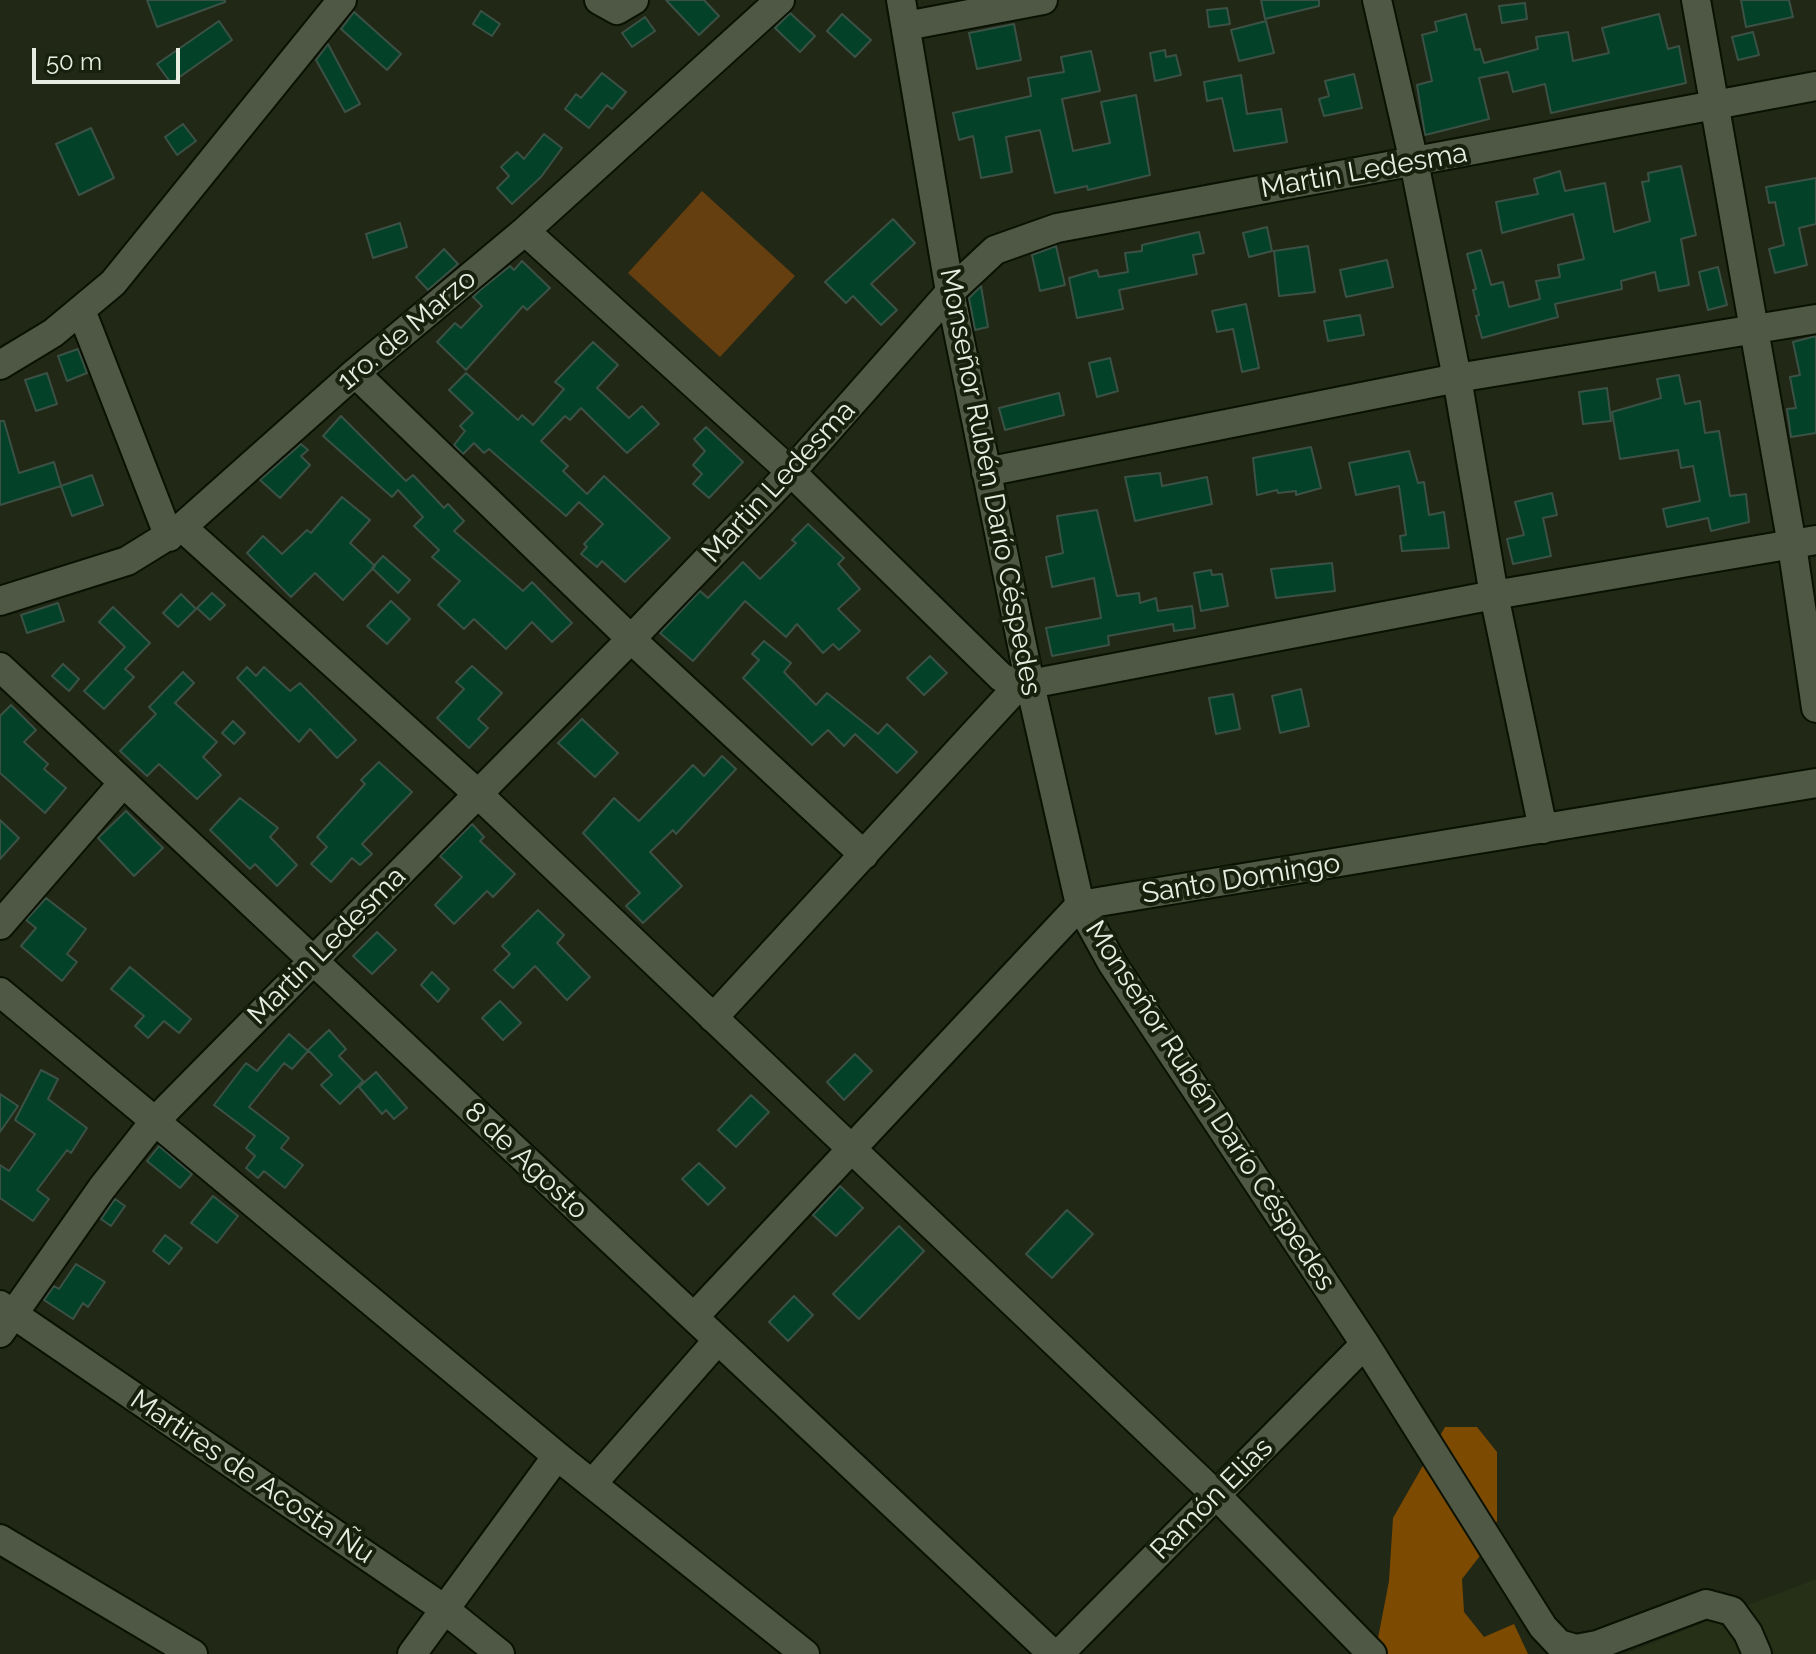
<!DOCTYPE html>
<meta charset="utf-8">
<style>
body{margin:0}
#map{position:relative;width:1816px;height:1654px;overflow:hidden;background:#212816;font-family:Raleway,sans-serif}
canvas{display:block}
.scale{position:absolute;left:32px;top:48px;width:148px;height:36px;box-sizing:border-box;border:4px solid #e7ede1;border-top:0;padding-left:10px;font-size:24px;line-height:28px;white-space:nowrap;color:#e7ede1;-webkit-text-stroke:6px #171f0d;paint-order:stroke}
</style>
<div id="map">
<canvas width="1816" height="1654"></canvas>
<div class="scale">50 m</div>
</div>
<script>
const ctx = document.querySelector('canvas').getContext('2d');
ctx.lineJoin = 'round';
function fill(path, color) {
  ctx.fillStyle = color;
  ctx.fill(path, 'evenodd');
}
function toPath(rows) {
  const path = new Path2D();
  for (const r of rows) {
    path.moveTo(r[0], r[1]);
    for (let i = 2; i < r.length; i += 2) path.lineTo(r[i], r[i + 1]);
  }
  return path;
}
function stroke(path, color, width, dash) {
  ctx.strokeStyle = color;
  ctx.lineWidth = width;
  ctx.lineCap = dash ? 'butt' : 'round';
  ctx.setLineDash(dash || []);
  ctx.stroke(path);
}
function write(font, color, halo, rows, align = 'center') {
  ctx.font = font + ' Raleway,sans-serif';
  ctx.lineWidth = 8;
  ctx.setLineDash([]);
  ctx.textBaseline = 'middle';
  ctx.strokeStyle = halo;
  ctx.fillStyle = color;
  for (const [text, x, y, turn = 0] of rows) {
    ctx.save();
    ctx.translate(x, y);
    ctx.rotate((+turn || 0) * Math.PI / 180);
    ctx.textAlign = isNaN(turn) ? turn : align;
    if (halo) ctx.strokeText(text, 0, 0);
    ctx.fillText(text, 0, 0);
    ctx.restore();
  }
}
fill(toPath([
 [1816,1579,1816,1654,1625,1654,1732,1611]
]), '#253017');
fill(toPath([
 [702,191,795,276,720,357,628,273]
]), '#663f11');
fill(toPath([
 [1445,1427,1477,1427,1497,1452,1497,1521,1483,1552,1462,1579,1464,1612,1484,1637,1514,1624,1528,1654,1375,1654,1389,1581,1393,1518]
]), '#7d4a02');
const building = toPath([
 [147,0,225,0,225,2,157,27,147,0],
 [666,0,704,0,719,16,699,35,666,0],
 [1261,0,1319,0,1319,6,1265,19,1261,0],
 [1741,0,1789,0,1793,17,1746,27,1741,0],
 [1525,3,1527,19,1502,23,1499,6,1525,3],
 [1227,8,1230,24,1209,27,1207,10,1227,8],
 [481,11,500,24,492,36,473,24,481,11],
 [354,12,401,54,387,70,341,29,354,12],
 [790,13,815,36,800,52,775,28,790,13],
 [842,14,871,40,855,57,827,31,842,14],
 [1466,14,1475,50,1480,49,1484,63,1538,49,1536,37,1568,32,1573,61,1609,53,1602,28,1659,14,1668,49,1679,46,1686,83,1551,113,1545,84,1513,92,1508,72,1479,78,1489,119,1425,135,1417,85,1432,81,1422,35,1437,31,1435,22,1466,14],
 [645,17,655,31,632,47,622,33,645,17],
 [219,21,232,40,171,83,157,64,219,21],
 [1266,21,1274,53,1239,61,1231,30,1266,21],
 [1014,24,1021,60,977,69,969,33,1014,24],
 [1753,32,1759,55,1738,60,1732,37,1753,32],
 [328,44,360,104,345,112,316,60,328,44],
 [1165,50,1166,57,1176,55,1181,75,1155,81,1150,53,1165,50],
 [1091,51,1100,91,1062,99,1073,151,1110,143,1101,102,1136,95,1150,175,1088,190,1087,186,1055,193,1040,130,1006,137,1012,172,981,178,973,136,959,140,953,113,1031,96,1028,78,1064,72,1061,57,1091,51],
 [602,73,626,92,612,109,607,105,589,128,565,109,576,94,581,98,602,73],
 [1354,74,1362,108,1324,116,1319,99,1329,96,1325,81,1354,74],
 [1241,75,1247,114,1281,109,1287,142,1234,151,1222,98,1207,101,1204,82,1241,75],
 [183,124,196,141,177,155,165,137,183,124],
 [91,128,114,178,79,195,56,144,91,128],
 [544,134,562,148,541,177,512,204,497,188,509,176,501,167,517,152,524,159,544,134],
 [1681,166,1696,235,1681,239,1689,285,1659,291,1655,272,1621,281,1622,289,1555,304,1558,317,1482,338,1476,316,1479,315,1473,290,1476,289,1467,254,1481,250,1491,285,1503,282,1509,307,1540,299,1536,281,1560,277,1558,265,1584,259,1573,214,1502,233,1496,202,1538,194,1534,179,1560,171,1565,191,1605,183,1614,232,1650,221,1642,182,1649,181,1648,173,1681,166],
 [1816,178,1816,224,1799,228,1807,265,1775,273,1769,249,1784,245,1775,202,1769,203,1766,187,1816,178],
 [893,219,915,243,871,284,897,310,881,325,853,296,846,303,825,282,893,219],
 [400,223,407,247,373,258,366,234,400,223],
 [1267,227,1272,251,1249,257,1243,233,1267,227],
 [1199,232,1204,253,1193,255,1197,274,1119,290,1123,309,1077,318,1069,278,1097,270,1099,277,1128,272,1125,253,1142,251,1142,245,1199,232],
 [1056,246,1065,285,1040,291,1032,255,1056,246],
 [1308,246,1315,292,1279,296,1274,251,1308,246],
 [444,249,458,264,428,290,416,277,444,249],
 [1387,260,1393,287,1346,297,1340,270,1387,260],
 [522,261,550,288,527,310,523,306,466,370,437,342,455,323,461,328,482,306,473,297,479,291,510,266,514,270,522,261],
 [1718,267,1727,305,1708,310,1699,272,1718,267],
 [981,286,988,327,975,330,969,298,981,286],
 [1246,304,1259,368,1242,372,1233,329,1217,332,1212,311,1246,304],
 [1360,315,1364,335,1328,341,1324,321,1360,315],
 [1816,336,1816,433,1791,437,1787,409,1796,408,1790,377,1800,375,1793,342,1816,336],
 [593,342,618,365,597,388,629,418,642,406,659,424,627,453,581,408,570,420,565,416,541,441,568,466,563,471,587,494,604,476,670,538,625,582,602,561,597,567,581,554,587,547,584,544,603,524,579,502,566,516,489,449,484,453,474,443,463,454,454,445,465,431,460,426,473,413,449,390,466,373,518,420,522,415,533,425,564,389,555,382,593,342],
 [78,349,87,373,67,381,58,356,78,349],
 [1110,358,1118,391,1097,397,1089,363,1110,358],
 [47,373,57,404,36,411,25,380,47,373],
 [1679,375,1685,404,1700,401,1705,433,1719,431,1730,496,1746,494,1749,522,1711,531,1708,518,1667,527,1663,509,1700,501,1693,466,1681,468,1678,450,1620,459,1612,412,1661,398,1657,379,1679,375],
 [1607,388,1611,421,1583,424,1579,392,1607,388],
 [1059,393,1064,415,1005,430,999,408,1059,393],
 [341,416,406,481,413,475,444,508,448,504,464,521,454,531,523,591,532,582,572,623,552,642,532,622,506,649,474,619,464,629,438,605,460,581,432,557,439,550,414,526,423,517,398,490,392,497,323,436,341,416],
 [0,421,4,421,19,473,54,462,61,486,0,505,0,421],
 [706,427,743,462,709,498,693,484,702,474,693,465,705,451,694,439,706,427],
 [301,444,308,450,301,456,310,465,280,498,260,480,301,444],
 [1311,447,1321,488,1296,495,1296,491,1278,493,1277,490,1257,495,1253,458,1311,447],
 [1409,451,1418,483,1424,482,1429,515,1444,512,1449,548,1402,551,1400,536,1406,535,1399,486,1356,495,1349,463,1409,451],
 [1160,473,1162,486,1207,477,1212,504,1135,521,1125,477,1160,473],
 [92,475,103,505,72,516,61,486,92,475],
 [1552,493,1557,515,1543,518,1551,556,1513,564,1507,539,1524,535,1515,502,1552,493],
 [342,497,370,520,350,543,375,566,343,600,315,573,291,597,247,553,263,536,282,554,307,530,311,533,342,497],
 [1097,510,1117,596,1139,593,1140,603,1156,598,1158,611,1192,606,1195,628,1174,631,1173,624,1108,636,1109,645,1052,656,1046,628,1101,618,1094,578,1052,587,1046,557,1063,553,1057,516,1097,510],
 [808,524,844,558,838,564,860,589,838,609,860,631,839,650,833,644,823,653,797,624,786,637,745,601,693,661,660,633,700,591,708,598,743,562,760,579,796,543,792,540,808,524],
 [383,556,410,580,398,593,372,568,383,556],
 [1332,563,1335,591,1276,598,1271,569,1332,563],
 [1211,570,1212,575,1222,574,1228,606,1201,611,1194,573,1211,570],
 [212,593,225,605,210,620,197,608,212,593],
 [181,594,196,609,178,627,163,613,181,594],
 [391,601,410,619,387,644,367,626,391,601],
 [58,603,64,621,27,633,21,615,58,603],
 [113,607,150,643,125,669,134,677,104,709,84,691,125,647,99,622,113,607],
 [764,641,791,663,784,672,816,705,827,693,878,734,887,724,917,752,897,773,855,734,844,746,828,730,812,745,743,678,759,660,752,654,764,641],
 [930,656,947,673,924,695,907,678,930,656],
 [63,664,79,679,69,691,52,676,63,664],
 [472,666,502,693,478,719,488,728,469,748,437,718,464,689,456,682,472,666],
 [247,667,256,676,264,667,290,691,300,683,356,740,337,758,310,729,299,742,237,678,247,667],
 [183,672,194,683,175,703,217,742,203,757,221,775,197,799,159,764,147,776,120,751,156,714,149,707,183,672],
 [1301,689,1309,726,1280,733,1272,696,1301,689],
 [1233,694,1240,729,1216,734,1209,698,1233,694],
 [11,705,36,730,24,742,48,764,44,769,66,788,45,813,0,773,0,716,11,705],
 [582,719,618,753,595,777,558,743,582,719],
 [233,721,245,733,234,744,222,733,233,721],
 [722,756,736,769,676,834,673,830,650,852,682,886,643,923,626,906,640,893,583,833,614,798,639,821,693,765,704,776,722,756],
 [379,762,412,792,362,844,372,854,360,865,352,858,331,882,311,864,327,847,317,837,365,784,361,780,379,762],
 [240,798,278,828,270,837,297,865,277,886,255,864,250,869,210,830,240,798],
 [126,811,163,848,134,876,98,838,126,811],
 [0,820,19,838,0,859,0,820],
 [472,824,484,837,480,841,515,874,493,897,487,891,454,924,435,905,462,877,440,856,472,824],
 [46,898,86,929,67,954,77,962,62,981,21,946,36,928,26,920,46,898],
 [538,910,564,935,557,943,590,977,567,1000,535,966,513,988,494,970,510,954,502,946,538,910],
 [377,932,396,950,372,974,353,956,377,932],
 [130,967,191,1019,179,1033,164,1021,148,1038,135,1026,144,1016,111,989,130,967],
 [432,972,449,989,438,1002,421,985,432,972],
 [500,1001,521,1023,503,1040,482,1018,500,1001],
 [329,1030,346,1049,339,1056,363,1081,340,1104,321,1085,332,1075,308,1050,329,1030],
 [289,1034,308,1051,292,1069,284,1063,249,1107,289,1138,281,1148,303,1165,285,1188,264,1171,258,1178,246,1168,255,1156,246,1148,255,1136,214,1105,246,1063,257,1071,289,1034],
 [855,1054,872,1071,844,1100,827,1082,855,1054],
 [41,1070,58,1079,48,1099,87,1128,71,1153,67,1150,37,1190,49,1199,33,1221,0,1198,0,1165,9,1171,35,1134,15,1120,41,1070],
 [376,1072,407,1108,394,1119,386,1110,382,1114,359,1087,376,1072],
 [0,1094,18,1106,0,1132,0,1094],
 [751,1095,769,1112,736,1147,718,1130,751,1095],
 [159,1146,192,1174,180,1188,147,1161,159,1146],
 [699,1163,725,1188,708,1205,682,1179,699,1163],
 [840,1186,863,1208,836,1236,813,1215,840,1186],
 [213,1196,238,1216,217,1243,191,1223,213,1196],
 [115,1199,125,1206,111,1226,101,1219,115,1199],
 [1067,1210,1093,1234,1052,1278,1026,1254,1067,1210],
 [899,1226,924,1251,859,1319,833,1294,899,1226],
 [165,1235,182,1248,169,1264,153,1251,165,1235],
 [76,1264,105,1282,88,1307,83,1303,73,1319,44,1300,54,1286,59,1289,76,1264],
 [794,1296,813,1315,788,1341,769,1322,794,1296]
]);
fill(building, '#034228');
stroke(building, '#3c5145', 2);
const minor = toPath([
 [599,0,617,10,634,0],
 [901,0,950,292,1030,684,1080,905,1112,963,1365,1344,1543,1627,1559,1644,1576,1649,1597,1645,1706,1604,1732,1611,1748,1633,1757,1654],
 [1377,0,1414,162,1457,378,1494,595,1543,829],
 [1696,0,1792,545,1816,708],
 [906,26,1043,0],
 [525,231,791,472,1001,677,1013,683,1030,684,1494,595,1816,540],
 [81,310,169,537],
 [0,365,53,333,113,283,342,0],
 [355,373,631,639,864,855],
 [986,472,1457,378,1816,319],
 [182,527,478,794,1216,1495,1372,1654],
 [0,601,127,561,182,527,355,373,525,231,780,0],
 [0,667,1053,1654],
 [0,925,123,783],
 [0,992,557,1456,805,1654],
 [713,1018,1020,684],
 [0,1305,443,1608,500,1654],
 [694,1317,1080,905,1816,783],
 [0,1333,102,1188,154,1122,631,639,791,472,950,292,995,250,1057,228,1816,86],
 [592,1484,718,1340],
 [0,1539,193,1654],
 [412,1654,557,1456],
 [1059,1654,1365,1344]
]);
stroke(minor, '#0a1102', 32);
stroke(minor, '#4f5844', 28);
write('28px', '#e7ede1', '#171f0d', [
 ["Martin Ledesma",1364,171,-10],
 ["1ro. de Marzo",407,330,-40],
 ["Martin Ledesma",779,482,-47],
 ["Monseñor Rubén Darío Céspedes",990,482,79],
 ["Santo Domingo",1241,879,-9],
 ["Martin Ledesma",327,946,-45],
 ["Monseñor Rubén Darío Céspedes",1210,1106,57],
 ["8 de Agosto",526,1161,43],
 ["Martires de Acosta Ñu",252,1477,34],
 ["Ramón Elias",1212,1499,-45]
]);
</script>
